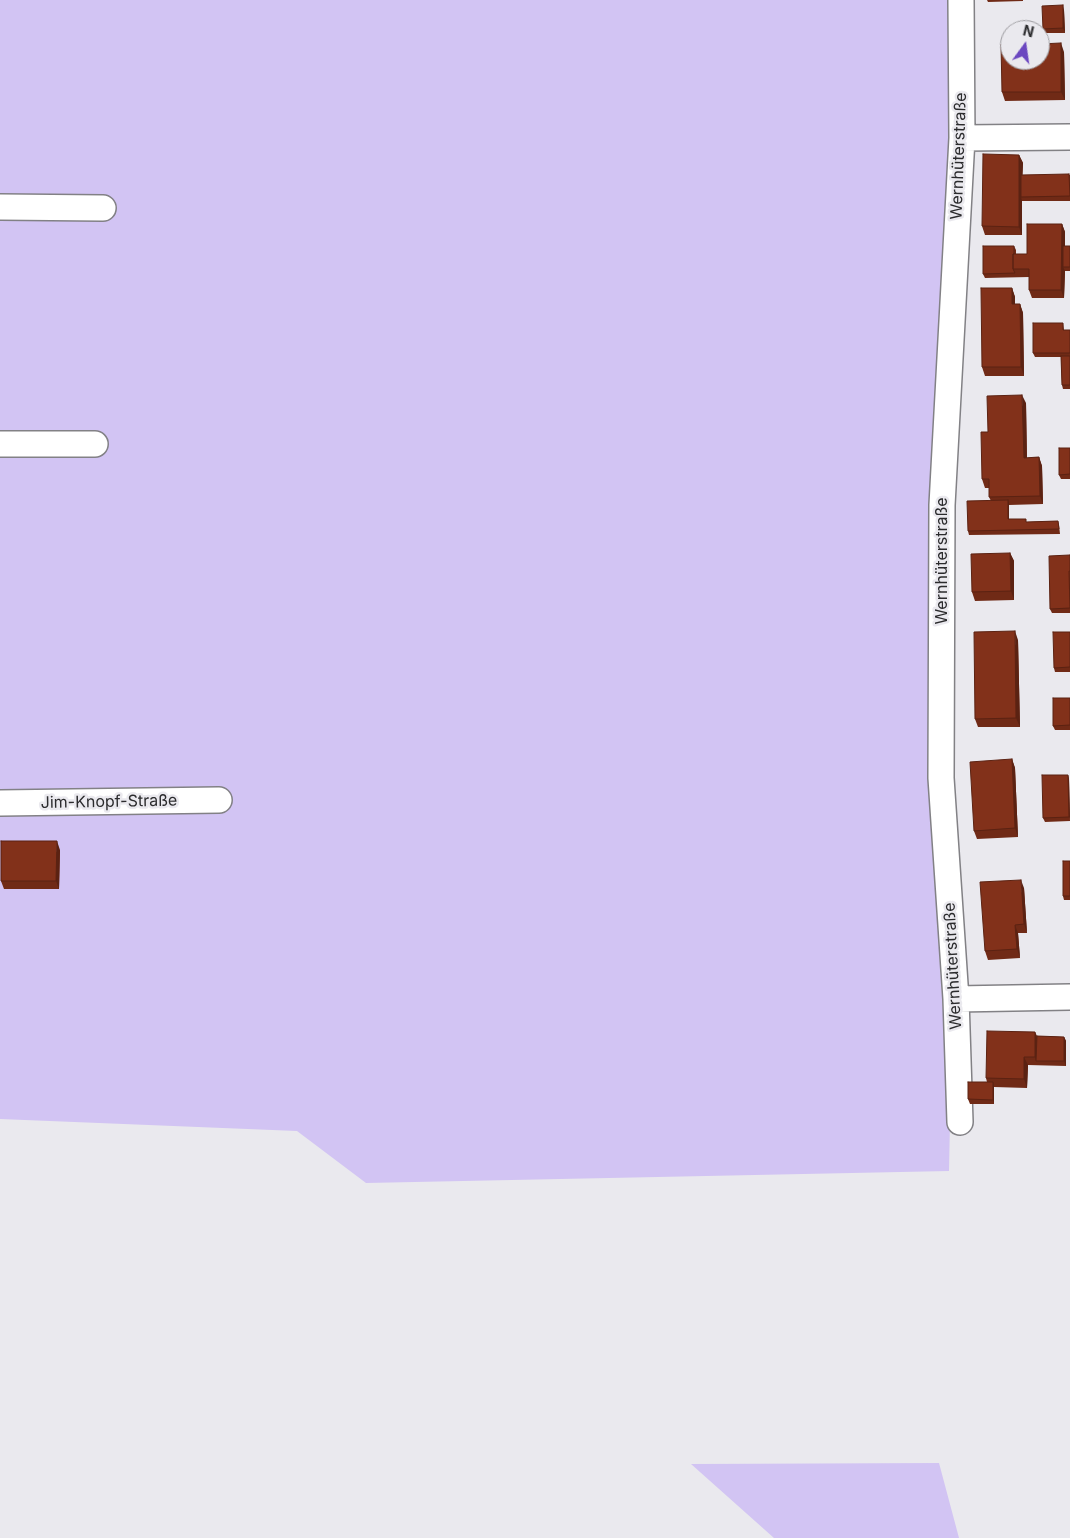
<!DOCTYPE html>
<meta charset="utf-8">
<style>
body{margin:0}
#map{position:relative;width:1070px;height:1538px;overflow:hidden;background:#eae9ee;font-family:Inter,sans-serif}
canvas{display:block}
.north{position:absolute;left:1000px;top:20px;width:50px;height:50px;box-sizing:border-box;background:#eae9ee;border:1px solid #9e9da1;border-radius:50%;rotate:14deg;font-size:14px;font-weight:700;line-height:20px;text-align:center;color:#2b2b2d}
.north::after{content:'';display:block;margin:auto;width:18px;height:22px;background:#6b47c0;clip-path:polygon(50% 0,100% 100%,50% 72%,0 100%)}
</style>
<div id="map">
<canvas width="1070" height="1538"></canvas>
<div class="north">N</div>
</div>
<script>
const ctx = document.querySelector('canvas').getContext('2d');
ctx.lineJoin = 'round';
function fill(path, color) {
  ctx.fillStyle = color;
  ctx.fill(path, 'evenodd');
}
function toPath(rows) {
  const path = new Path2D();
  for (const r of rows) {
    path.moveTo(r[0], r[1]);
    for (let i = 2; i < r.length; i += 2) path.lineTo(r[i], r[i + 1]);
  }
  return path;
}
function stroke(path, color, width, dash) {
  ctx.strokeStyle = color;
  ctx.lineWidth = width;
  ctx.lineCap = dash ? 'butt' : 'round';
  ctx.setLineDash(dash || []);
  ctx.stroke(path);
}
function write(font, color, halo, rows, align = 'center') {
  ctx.font = font + ' Inter,sans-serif';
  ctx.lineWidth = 5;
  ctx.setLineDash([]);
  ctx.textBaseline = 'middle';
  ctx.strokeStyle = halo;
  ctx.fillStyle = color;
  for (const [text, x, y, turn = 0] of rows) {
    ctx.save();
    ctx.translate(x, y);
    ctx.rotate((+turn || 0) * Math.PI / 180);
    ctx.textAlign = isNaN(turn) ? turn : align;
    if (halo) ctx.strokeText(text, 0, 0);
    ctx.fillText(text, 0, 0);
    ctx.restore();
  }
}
fill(toPath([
 [0,0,949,0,951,138,929,549,928,774,950,1122,949,1171,366,1183,297,1131,0,1119],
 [939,1463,959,1538,774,1538,691,1464]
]), '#d2c4f3');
const street = toPath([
 [962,138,1070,137],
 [0,207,103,208],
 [0,444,95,444],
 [0,803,219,800],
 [956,999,1070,997],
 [960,1122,956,999,941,778,942,505,962,138,961,0]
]);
stroke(street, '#828185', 28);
stroke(street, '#fff', 25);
fill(toPath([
 [987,0,1023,0,1023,1,988,2],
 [1064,10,1065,33,1045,33,1043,29],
 [1064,52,1065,100,1005,101,1002,92],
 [1019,155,1023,163,1022,175,1070,175,1070,201,1022,201,1022,235,985,235,982,226],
 [1062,224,1065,232,1065,246,1070,246,1070,271,1065,271,1064,298,1032,298,1029,290,1029,277,985,278,983,274,1014,246,1016,250,1016,254,1027,254],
 [1012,288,1015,297,1015,304,1020,304,1023,313,1024,376,985,376,982,367],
 [1063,323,1064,330,1070,330,1070,389,1063,389,1062,385,1061,357,1035,357,1033,353],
 [1026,403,1027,458,1039,457,1042,466,1043,504,1009,505,1009,519,1027,522,1058,521,1059,525,1060,534,969,535,968,531,991,501,989,497,989,488,985,488,982,479,988,432],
 [1070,448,1070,479,1061,479,1059,475],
 [1010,553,1014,561,1014,600,975,601,972,592],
 [1070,555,1070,613,1052,613,1050,609],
 [1070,632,1070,672,1055,672,1054,668],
 [1018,640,1020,727,978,727,975,719],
 [1070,698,1070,730,1055,730,1053,726],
 [1012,759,1015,768,1018,837,977,839,974,831],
 [1068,775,1069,779,1070,821,1045,822,1043,818],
 [60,850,59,889,4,889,1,881],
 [1070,861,1070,900,1064,900,1063,896],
 [1024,888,1027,933,1018,933,1020,958,988,960,985,951],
 [1035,1032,1037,1036,1064,1037,1066,1041,1066,1066,1028,1065,1027,1088,994,1087,994,1104,970,1104,968,1099,987,1082,986,1078]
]), '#702a16');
fill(toPath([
 [1063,5,1064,10,1065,33,1063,28],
 [1061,43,1064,52,1065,100,1061,92],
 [1019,155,1023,163,1022,197,1021,197,1022,201,1022,235,1019,227],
 [1062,224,1065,232,1065,267,1063,267,1065,271,1064,298,1061,290],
 [1012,288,1015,297,1015,313,1012,304],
 [1020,304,1023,313,1024,376,1021,367],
 [1022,395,1026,403,1027,466,1024,458],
 [1039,457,1042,466,1043,504,1040,496],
 [1008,500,1009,504,1009,523,1008,519],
 [1010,553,1014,561,1014,600,1011,591],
 [1015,631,1018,640,1020,727,1016,718],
 [1012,759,1015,768,1018,837,1015,828],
 [1068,775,1069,779,1070,819,1069,817],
 [57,841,60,850,59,889,56,881],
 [1021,880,1024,888,1027,933,1024,924],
 [1015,925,1018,933,1020,958,1017,949],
 [1035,1032,1038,1041,1036,1061,1035,1057],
 [1064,1037,1066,1041,1066,1066,1064,1061],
 [1024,1057,1028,1065,1027,1088,1024,1079],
 [993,1082,994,1087,994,1104,993,1100]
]), '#5b2212');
const building = toPath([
 [1063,5,1063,28,1043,29,1042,6,1063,5],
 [1061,43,1061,92,1002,92,1001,44,1010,44,1010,60,1040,60,1040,44,1061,43],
 [983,154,1019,155,1019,227,982,226,983,154],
 [1069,174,1070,196,1021,197,1021,175,1069,174],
 [1027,224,1062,224,1061,290,1029,290,1029,269,1013,269,1013,254,1027,254,1027,224],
 [983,246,1014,246,1014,254,1013,254,1013,269,1015,273,983,274,983,246],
 [1063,246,1070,246,1070,267,1063,267,1063,246],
 [981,288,1012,288,1012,304,1020,304,1021,367,982,367,981,288],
 [1033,323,1063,323,1063,330,1070,330,1070,353,1033,353,1033,323],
 [1061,356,1070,356,1070,385,1062,385,1061,356],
 [1022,395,1024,458,1039,457,1040,496,989,497,989,479,982,479,981,432,988,432,987,396,1022,395],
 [1059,448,1070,448,1070,474,1059,475,1059,448],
 [1008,500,1008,519,1026,519,1026,522,1058,521,1059,529,968,531,967,501,1008,500],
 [1010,553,1011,591,972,592,971,554,1010,553],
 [1070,555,1070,571,1069,571,1070,608,1050,609,1049,556,1070,555],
 [1015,631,1016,718,975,719,974,632,1015,631],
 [1053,632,1070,632,1070,667,1054,668,1053,632],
 [1053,698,1070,698,1070,725,1053,726,1053,698],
 [1012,759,1015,828,974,831,970,762,1012,759],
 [1042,775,1068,775,1069,817,1043,818,1042,775],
 [1,841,57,841,56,881,1,881,1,841],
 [1063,861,1070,861,1070,896,1063,896,1063,861],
 [1021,880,1024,924,1015,925,1017,949,985,951,980,882,1021,880],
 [987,1031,1035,1032,1035,1057,1024,1057,1024,1079,986,1078,987,1031],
 [1037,1036,1064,1037,1064,1061,1036,1061,1037,1036],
 [968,1082,993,1082,993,1100,968,1099,968,1082]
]);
fill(building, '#82311a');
stroke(building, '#5b2212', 1);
write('16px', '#2b2b2d', '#eae9ee', [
 ["Wernhüterstraße",959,156,-88],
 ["Wernhüterstraße",942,561,-90],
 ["Jim-Knopf-Straße",109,802,-1],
 ["Wernhüterstraße",953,966,-93]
]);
</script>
